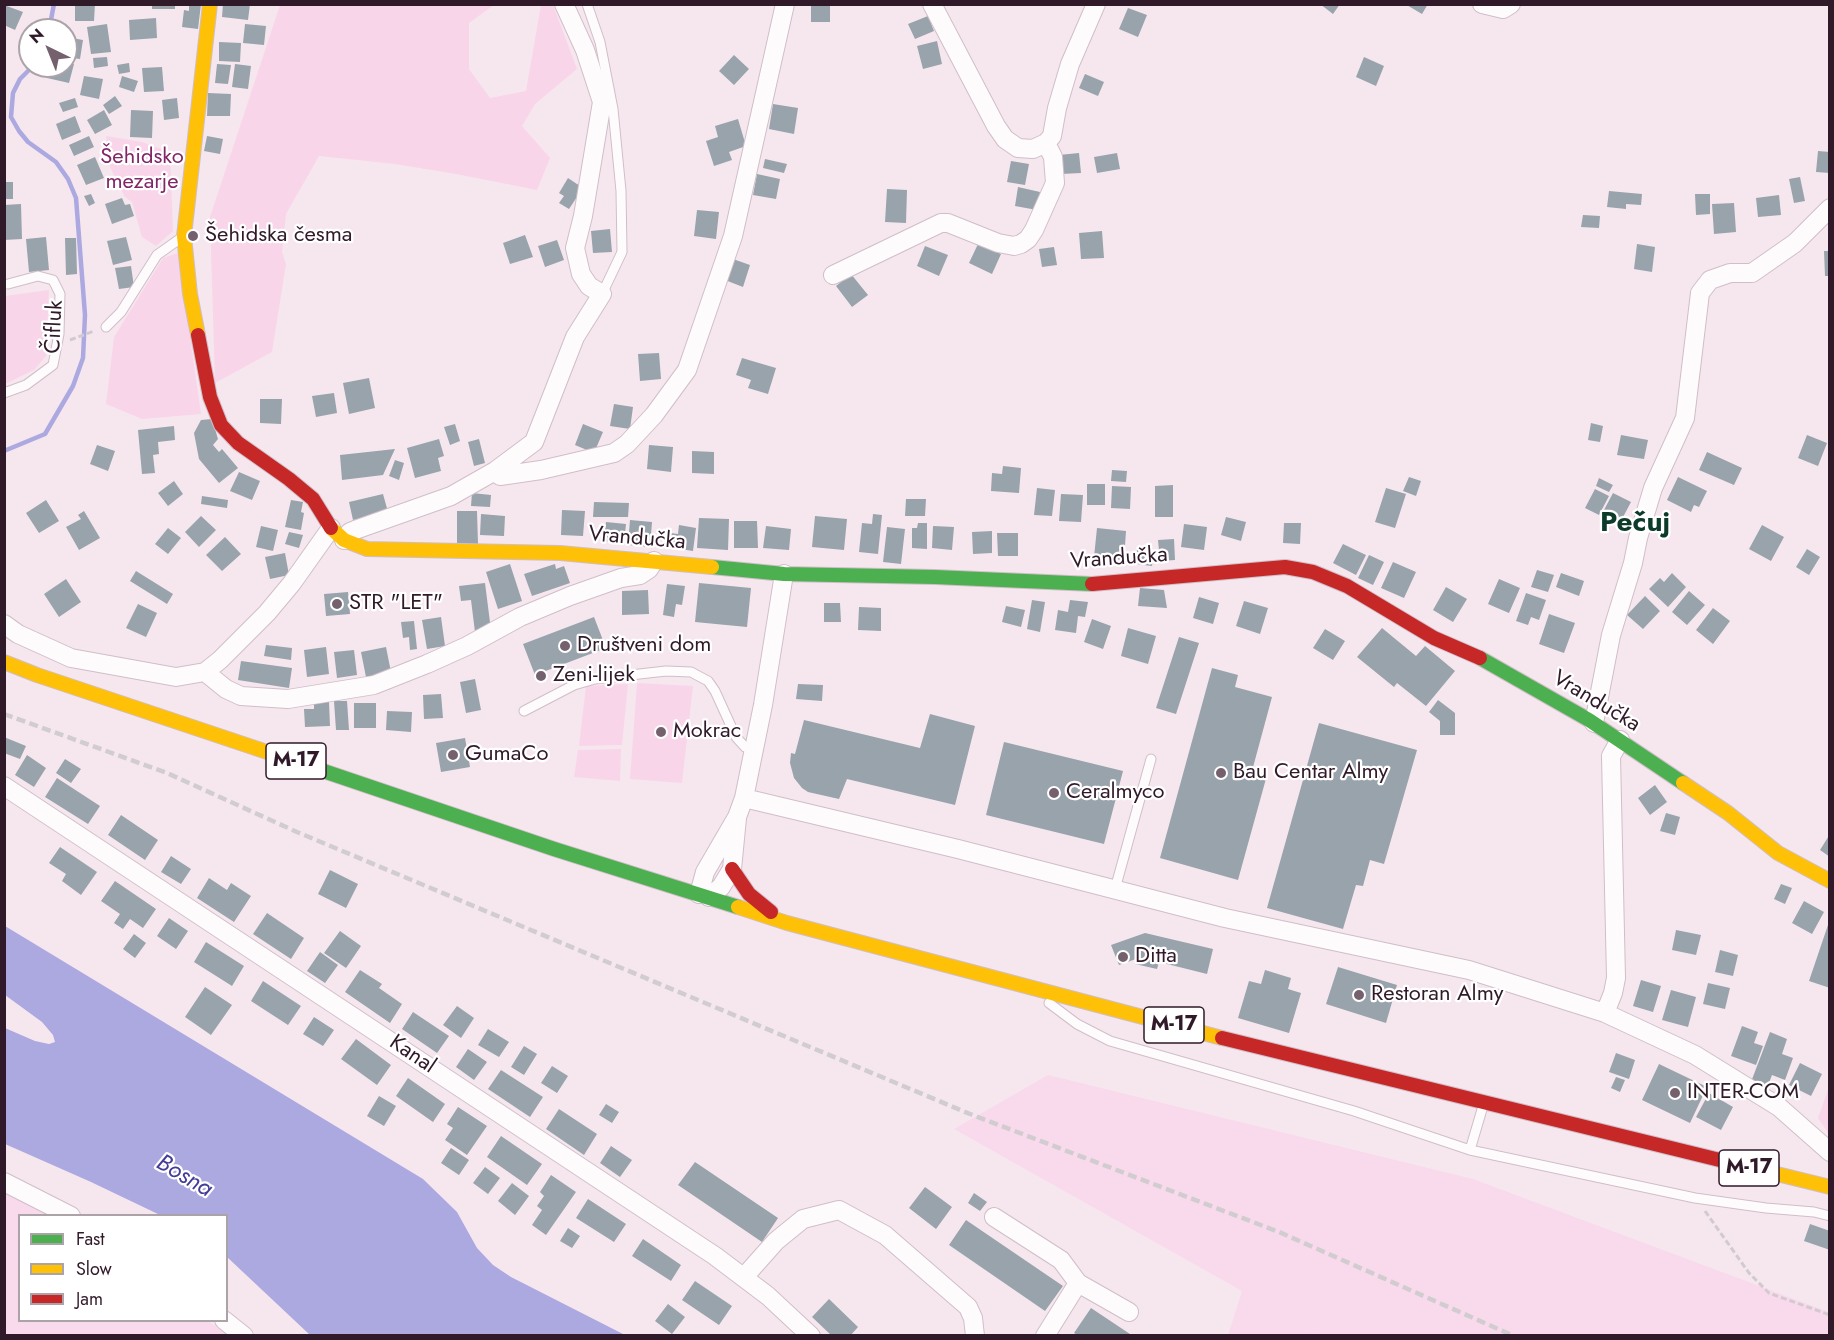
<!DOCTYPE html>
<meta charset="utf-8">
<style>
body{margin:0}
#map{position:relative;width:1834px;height:1340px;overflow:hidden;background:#f6e7ef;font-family:Jost,sans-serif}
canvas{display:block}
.frame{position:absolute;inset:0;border:6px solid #301928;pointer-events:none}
.legend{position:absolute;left:18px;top:1214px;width:210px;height:108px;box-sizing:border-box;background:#fff;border:2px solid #aca3a9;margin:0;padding:8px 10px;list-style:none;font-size:18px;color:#301928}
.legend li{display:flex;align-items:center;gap:12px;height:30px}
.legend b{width:30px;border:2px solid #aca3a9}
.north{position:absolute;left:18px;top:18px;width:60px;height:60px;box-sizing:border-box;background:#fff;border:2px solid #aca3a9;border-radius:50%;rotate:317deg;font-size:16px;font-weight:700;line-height:24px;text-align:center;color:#301928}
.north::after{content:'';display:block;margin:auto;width:21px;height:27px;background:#75616e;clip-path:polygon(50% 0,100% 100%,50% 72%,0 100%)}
</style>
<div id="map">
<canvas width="1834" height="1340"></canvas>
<div class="frame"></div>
<ul class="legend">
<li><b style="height:8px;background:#4caf50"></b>Fast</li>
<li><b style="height:8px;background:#ffc107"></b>Slow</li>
<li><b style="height:8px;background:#c62828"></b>Jam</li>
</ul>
<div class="north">N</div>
</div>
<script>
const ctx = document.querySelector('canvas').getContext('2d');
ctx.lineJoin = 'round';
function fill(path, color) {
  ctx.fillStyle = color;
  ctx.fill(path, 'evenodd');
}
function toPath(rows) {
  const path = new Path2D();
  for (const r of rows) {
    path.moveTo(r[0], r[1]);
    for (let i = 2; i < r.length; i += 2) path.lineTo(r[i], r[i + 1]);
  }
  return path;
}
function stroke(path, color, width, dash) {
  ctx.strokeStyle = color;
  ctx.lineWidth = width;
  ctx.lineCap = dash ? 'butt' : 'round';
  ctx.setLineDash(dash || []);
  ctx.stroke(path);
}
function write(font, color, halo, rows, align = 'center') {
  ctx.font = font + ' Jost,sans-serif';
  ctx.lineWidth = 4.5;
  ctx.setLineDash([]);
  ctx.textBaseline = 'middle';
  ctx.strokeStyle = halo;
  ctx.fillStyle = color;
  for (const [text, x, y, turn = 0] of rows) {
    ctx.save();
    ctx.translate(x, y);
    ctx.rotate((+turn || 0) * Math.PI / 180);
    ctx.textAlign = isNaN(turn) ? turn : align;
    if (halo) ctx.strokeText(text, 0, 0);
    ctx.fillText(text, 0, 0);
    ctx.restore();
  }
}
fill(toPath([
 [1048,1075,1473,1179,1829,1312,1829,1335,1321,1336,1303,1326,1319,1335,1228,1335,1242,1291,954,1129],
 [4,1193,35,1206,51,1215,20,1216,20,1320,208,1321,228,1335,5,1335]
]), '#f9daec');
fill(toPath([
 [280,5,494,5,469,23,469,69,490,98,526,91,541,5,553,5,577,69,535,104,522,126,550,158,537,190,456,174,395,164,319,156,286,214,282,252,286,264,272,352,215,383,210,217],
 [106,136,142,142,170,152,173,231,156,246,142,237,132,202,125,197,110,167],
 [178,253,201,414,142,419,106,404,114,337,163,258],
 [49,290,46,356,34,370,5,384,5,296],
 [637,683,693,686,682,783,630,779],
 [628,684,622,745,579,746,586,686],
 [621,749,620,781,574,777,578,750],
 [1829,1087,1829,1134,1818,1118]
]), '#f9d5ea');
fill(toPath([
 [5,926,423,1179,457,1212,477,1248,493,1265,511,1277,625,1335,310,1335,227,1257,226,1216,160,1215,91,1182,5,1144,5,1028,35,1041,49,1044,55,1042,53,1035,42,1022,5,995]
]), '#aca9e1');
stroke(toPath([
 [49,30,54,4],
 [4,451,45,434,73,386,83,358,85,315,76,198,68,179,56,162,28,142,19,131,11,117,13,93,20,79,33,66]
]), '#aca9e1', 4.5);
fill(toPath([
 [75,4,95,4,94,21,75,21],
 [152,4,175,4,175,9,152,9],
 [189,4,201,4,198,29,182,27,184,10,189,11],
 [223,4,250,4,248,20,222,17],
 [811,4,830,4,830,22,811,22],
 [1320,4,1340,4,1333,14],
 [1405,4,1428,4,1422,14],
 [4,5,23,12,15,30,4,25],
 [1128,8,1147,15,1138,37,1119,29],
 [928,16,934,31,915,39,908,24],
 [156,18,157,38,130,40,129,20],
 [107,24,111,52,91,54,87,27],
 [245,24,266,26,264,45,243,43],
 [66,37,83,40,80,59,66,57],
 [937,41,942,64,923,69,917,46],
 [219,42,241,43,240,62,219,61],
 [734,55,749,69,734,85,719,71],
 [107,57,108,66,94,68,93,58],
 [1364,57,1384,66,1376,86,1356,77],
 [66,62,74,64,69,83,47,78,49,66,66,66],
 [129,63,130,72,119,74,117,65],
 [217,64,231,65,228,84,215,83],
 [235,64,251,66,248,89,232,87],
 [162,67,164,91,144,92,142,68],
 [1085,74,1104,82,1098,96,1079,88],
 [84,76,103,79,99,99,80,95],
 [122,76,138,81,134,92,119,87],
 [208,93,231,94,230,116,207,116],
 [115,96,122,106,109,114,103,105],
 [75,98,78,107,63,112,59,103],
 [177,98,179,118,164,120,162,100],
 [773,104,798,108,794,134,769,129],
 [104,110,112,125,95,134,87,120],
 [131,110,153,111,152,138,130,137],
 [75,116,81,132,62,140,56,124],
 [738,119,746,146,729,152,732,160,714,166,706,141,718,137,715,126],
 [89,136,94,147,74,156,69,145],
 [207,136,223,139,220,154,204,151],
 [1818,151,1830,152,1830,173,1816,172],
 [1079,153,1081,173,1061,174,1059,155],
 [1117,153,1120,169,1097,173,1094,157],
 [95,157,104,178,86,185,77,165],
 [765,159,787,164,784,173,763,168],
 [1011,161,1029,164,1025,185,1007,182],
 [757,174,780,179,776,199,753,195],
 [1800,177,1805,201,1794,203,1789,179],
 [568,178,583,188,569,209,559,203,564,196,559,193],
 [4,182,13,182,13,199,4,199],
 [1018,187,1040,192,1037,210,1015,206],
 [887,189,907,190,906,223,885,222],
 [1609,191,1642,194,1641,205,1626,204,1626,209,1607,207],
 [91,194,95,203,89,206,84,196],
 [1695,194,1710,194,1710,214,1696,215],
 [1779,195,1781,215,1758,217,1756,198],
 [122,198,125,205,130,204,134,216,112,224,105,204],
 [1734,203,1736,232,1714,234,1712,204],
 [21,204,22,239,4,240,4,205],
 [697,210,719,212,716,239,694,236],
 [1583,215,1600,216,1599,228,1581,227],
 [610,229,612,252,593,253,591,231],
 [1102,231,1104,258,1081,259,1079,233],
 [525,235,533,257,510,264,503,243],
 [46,237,49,270,29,272,26,239],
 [126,237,132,260,113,265,107,241],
 [65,238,76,238,77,274,66,275],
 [557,240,564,260,545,267,538,246],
 [978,244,1001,254,992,274,969,263],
 [1637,244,1655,247,1652,272,1634,269],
 [925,246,948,255,939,276,917,266],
 [1054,247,1057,265,1042,267,1039,249],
 [1824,251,1830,251,1830,276,1825,276],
 [733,259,750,265,743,287,725,280],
 [131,266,134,287,119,289,115,268],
 [851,274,868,295,852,307,836,286],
 [659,353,661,379,640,381,638,354],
 [742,358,776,368,768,394,748,388,751,380,736,375],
 [369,378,375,408,349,414,343,383],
 [334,393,337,413,316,417,312,396],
 [260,399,282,399,281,424,260,423],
 [614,404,633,407,630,429,610,426],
 [212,419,218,439,213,445,219,452,222,449,238,468,219,483,199,459,194,433,201,420],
 [1591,423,1603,426,1600,442,1588,440],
 [455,424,460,441,450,445,444,427],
 [583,424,603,432,594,453,575,445],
 [174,426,175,440,158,442,159,454,153,455,155,473,142,474,138,430],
 [1621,435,1648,440,1644,459,1617,455],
 [1807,435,1827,443,1818,466,1798,458],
 [439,439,444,456,438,458,441,471,415,478,407,448],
 [479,439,485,463,474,466,468,442],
 [97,445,115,451,108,471,90,464],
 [649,445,673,447,671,472,647,469],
 [395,449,383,475,342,480,340,455],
 [692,451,714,452,714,474,692,473],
 [1707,452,1742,468,1734,485,1699,470],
 [395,460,404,463,399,480,389,476],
 [1003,466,1021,468,1019,493,991,491,992,473,1002,474],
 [1112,470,1127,471,1126,482,1111,481],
 [239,472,260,481,252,500,230,491],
 [1409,477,1421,481,1416,496,1403,491],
 [1678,477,1707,491,1699,507,1694,505,1691,512,1667,500],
 [1599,478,1613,485,1609,492,1596,486],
 [174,481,183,494,168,506,158,493],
 [1087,484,1105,484,1105,505,1087,505],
 [1173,485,1173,517,1155,517,1155,486],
 [1112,486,1131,487,1130,509,1111,508],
 [1037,488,1055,490,1052,516,1034,515],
 [1386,488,1406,494,1395,528,1375,522],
 [1595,489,1609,496,1599,515,1585,508],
 [472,493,491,495,490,507,471,506],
 [1613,493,1631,502,1622,519,1604,510],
 [383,494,388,512,353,520,349,502],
 [1061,494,1083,495,1081,522,1059,521],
 [202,496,228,500,227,508,201,504],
 [906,499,926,499,925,516,905,516],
 [46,500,59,521,39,533,26,513],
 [291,500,303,502,301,512,304,513,301,530,285,527],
 [594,502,629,503,628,517,593,517],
 [562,510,585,511,583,536,561,535],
 [84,511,100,538,79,550,66,527,81,519,78,515],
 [457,511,477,511,478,544,457,544],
 [481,514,505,516,504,536,480,535],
 [873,514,882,515,878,554,859,552,862,523,872,524],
 [201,516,216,530,199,547,185,532],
 [815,516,847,519,844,550,812,547],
 [1226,517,1246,522,1241,541,1221,535],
 [699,518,729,519,728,550,697,548],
 [630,520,652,522,650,547,628,545],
 [734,521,757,521,758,548,734,548],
 [606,522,626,524,624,543,604,541],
 [918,523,927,523,927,549,912,548,912,528,917,528],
 [1284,523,1301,523,1300,544,1283,543],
 [1184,524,1207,527,1204,550,1181,547],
 [679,525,696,528,693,551,668,547,670,533,678,534],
 [1762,525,1784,537,1771,561,1749,549],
 [261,526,278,530,273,551,256,547],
 [766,526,791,529,789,550,763,548],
 [933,526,954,527,952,550,932,548],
 [887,527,905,529,901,564,883,562],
 [168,528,181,538,168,554,155,544],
 [1097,528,1126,531,1124,560,1094,557],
 [992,531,992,553,973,554,972,532],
 [289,532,303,535,299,548,285,544],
 [997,533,1018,533,1018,556,998,556],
 [225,537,241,554,222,571,206,555],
 [1174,539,1175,560,1160,561,1158,540],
 [1343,544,1366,555,1356,575,1333,563],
 [1807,549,1820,557,1809,575,1796,567],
 [1137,550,1154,552,1152,566,1136,564],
 [285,553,289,575,270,579,265,557],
 [1369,555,1384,562,1373,585,1358,578],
 [1393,562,1416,572,1404,598,1381,588],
 [510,564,522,601,498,609,486,572],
 [555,564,556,569,564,566,570,583,532,596,524,574],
 [1537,570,1554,575,1548,592,1531,587],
 [136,571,173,594,167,604,130,581],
 [1561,573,1584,581,1579,596,1556,587],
 [1672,573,1686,587,1668,607,1649,589,1660,578,1664,582],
 [66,579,81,602,59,617,44,594],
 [1499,579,1520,588,1509,613,1488,604],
 [485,583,491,630,475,632,471,600,461,601,459,586],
 [699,583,751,588,747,627,695,622],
 [667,584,685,586,682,605,676,604,674,617,663,615],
 [1446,587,1467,599,1453,622,1433,610],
 [1140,588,1164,590,1167,608,1138,606],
 [648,590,649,614,622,615,622,591],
 [1689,591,1705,605,1687,625,1672,612],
 [348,592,350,614,326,616,324,594],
 [1526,593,1546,600,1539,620,1531,617,1528,625,1516,621],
 [1645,596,1660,611,1643,629,1627,615],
 [1199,597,1219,603,1213,624,1193,618],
 [1032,600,1045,602,1040,632,1027,629],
 [1070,600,1088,602,1085,617,1078,616,1076,633,1055,630,1058,610,1068,612],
 [1244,601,1268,608,1260,634,1236,626],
 [824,603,840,603,841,622,824,622],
 [138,604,157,613,146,637,126,628],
 [1006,606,1025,610,1021,627,1002,622],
 [859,607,881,608,881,631,858,630],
 [1713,608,1730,621,1713,644,1696,630],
 [1549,614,1575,623,1564,653,1539,644],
 [441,617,445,646,427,649,422,620],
 [594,617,606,648,535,675,523,644],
 [1092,619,1111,626,1103,649,1084,642],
 [414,621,417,649,410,650,409,637,403,638,401,622],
 [1128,628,1156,636,1148,664,1121,656],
 [1382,628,1416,656,1425,646,1455,671,1426,706,1397,683,1394,687,1357,657],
 [1325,629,1345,641,1333,660,1313,648],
 [1179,637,1199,643,1176,714,1156,708],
 [266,645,292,648,291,660,264,656],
 [326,647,329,674,307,677,304,650],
 [386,647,391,672,366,677,361,652],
 [354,650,357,675,337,678,334,652],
 [241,661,292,668,289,688,238,680],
 [1212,668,1238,675,1235,687,1272,697,1252,771,1267,775,1238,880,1160,858],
 [475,679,481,710,466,713,460,682],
 [798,684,823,685,822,701,796,699],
 [441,694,443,718,424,719,423,695],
 [1438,700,1455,713,1455,735,1440,735,1440,721,1429,712],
 [334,701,347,701,349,730,336,730],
 [314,702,329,702,330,726,305,727,304,709,314,709],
 [354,703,376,703,376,728,354,728],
 [387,711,412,712,411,732,386,730],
 [930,714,975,726,955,805,847,779,839,799,808,792,802,788,794,778,790,763,791,753,795,754,804,720,920,748],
 [1319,723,1417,750,1384,864,1370,860,1363,886,1356,885,1343,929,1267,908],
 [4,737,26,746,20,759,4,753],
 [465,738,470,767,441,772,436,743],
 [1004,742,1123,771,1104,844,986,815],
 [27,755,46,768,34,787,15,775],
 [65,759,81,769,71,783,56,773],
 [57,778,100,806,88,824,45,797],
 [1655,785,1667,802,1650,815,1638,798],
 [1666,813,1680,817,1675,835,1660,831],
 [121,815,158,840,145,860,108,835],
 [1830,834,1830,857,1820,850],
 [60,847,97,872,81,895,62,881,66,874,49,863],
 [171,856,191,869,181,884,161,872],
 [330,870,358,884,346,908,318,894],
 [209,878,227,890,231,883,251,896,234,922,197,898],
 [115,881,156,909,143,928,130,919,123,929,114,923,120,914,101,901],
 [1781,884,1792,888,1785,904,1774,899],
 [1804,901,1824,912,1812,934,1792,923],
 [267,913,304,938,291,959,253,934],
 [169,918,188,931,176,949,157,936],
 [1829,922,1830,922,1830,988,1809,981],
 [1676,930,1701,935,1696,955,1672,950],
 [340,931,361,946,346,968,324,953],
 [1145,933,1213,949,1207,974,1159,962,1157,969,1135,964,1136,959,1119,965,1111,945],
 [134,934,146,943,135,958,123,949],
 [206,942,244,966,232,986,194,962],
 [1720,950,1738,955,1733,976,1715,972],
 [320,952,338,965,325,983,307,971],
 [1338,967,1397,985,1386,1023,1326,1004],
 [360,970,382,984,379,988,402,1004,390,1023,345,992],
 [1265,970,1291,978,1288,989,1301,993,1289,1033,1238,1018,1249,981,1261,984],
 [1641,980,1661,986,1653,1012,1633,1006],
 [263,981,301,1006,288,1025,251,1001],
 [1708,983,1730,988,1725,1009,1703,1004],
 [205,987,232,1005,211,1035,185,1017],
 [1671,990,1696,997,1688,1027,1662,1020],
 [457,1006,474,1018,461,1038,443,1025],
 [413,1012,449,1036,437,1053,402,1029],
 [314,1017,334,1030,323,1046,303,1034],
 [1742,1026,1758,1032,1754,1043,1763,1046,1756,1065,1731,1056],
 [488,1029,509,1042,499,1057,478,1045],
 [1770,1032,1787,1039,1782,1054,1793,1058,1785,1080,1772,1075,1767,1088,1751,1082],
 [356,1039,391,1065,377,1085,341,1059],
 [524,1046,537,1054,524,1075,511,1067],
 [468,1049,487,1062,474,1080,456,1067],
 [1616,1053,1635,1060,1629,1079,1609,1072],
 [1800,1063,1822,1074,1811,1096,1789,1085],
 [1659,1064,1707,1087,1690,1123,1642,1100],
 [552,1066,568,1076,557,1093,541,1083],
 [501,1070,543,1097,530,1117,488,1089],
 [1616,1077,1625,1080,1620,1092,1611,1088],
 [408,1078,445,1104,433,1122,396,1096],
 [1709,1093,1733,1107,1721,1130,1696,1117],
 [379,1096,396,1106,384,1126,367,1116],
 [606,1104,619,1112,612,1123,599,1115],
 [458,1107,487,1126,467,1155,445,1140,453,1128,447,1124],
 [559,1109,597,1134,584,1155,546,1129],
 [501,1136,542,1164,527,1185,487,1157],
 [611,1146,632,1160,620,1177,600,1163],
 [451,1148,469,1160,459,1175,441,1163],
 [695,1162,778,1218,762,1242,678,1185],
 [485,1167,500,1178,488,1194,473,1183],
 [551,1175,576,1192,546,1235,532,1225,542,1210,537,1206,544,1196,540,1192],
 [512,1183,529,1196,515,1215,498,1201],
 [925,1187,952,1207,936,1229,909,1208],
 [974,1193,987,1202,980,1211,968,1203],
 [588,1199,626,1224,614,1242,576,1218],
 [966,1220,1063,1286,1045,1311,949,1245],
 [1810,1224,1830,1231,1830,1250,1804,1241],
 [568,1228,580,1236,572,1248,560,1241],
 [643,1239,681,1265,671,1281,632,1256],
 [695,1281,732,1306,719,1325,682,1300],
 [829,1299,858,1327,850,1336,832,1336,812,1317],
 [668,1304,685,1317,672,1334,655,1321],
 [1091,1308,1133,1336,1079,1336,1074,1333]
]), '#98a3ab');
const lane = toPath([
 [587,4,600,42,613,109,621,191,622,252,602,294],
 [106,327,121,312,157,255,181,238],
 [4,393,26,385,53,365,59,334,60,294,53,280,38,276,8,284],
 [524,711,574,685,595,679,666,671,691,672,708,681,715,691,736,737,745,747,754,751],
 [1115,889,1151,759],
 [1049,1003,1077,1024,1110,1041,1354,1111,1470,1150,1695,1198,1766,1208,1814,1212,1830,1216],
 [1470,1150,1483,1106]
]);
const street = toPath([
 [932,4,996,126,1005,139,1018,148,1033,149,1046,143,1052,136,1057,108,1070,64,1096,4],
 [1482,4,1503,9,1511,4],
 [833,275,941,223,948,223,998,243,1014,246,1021,244,1028,239,1034,230,1055,183,1053,157,1046,143],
 [495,471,500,476,541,470,614,453,627,444,654,415,687,370,733,236,785,4],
 [344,540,350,532,355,530,451,496,495,471,534,442,575,337,602,294,589,286,581,274,575,248,583,216,602,102,585,50,564,4],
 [4,624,18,634,71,658,176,677,205,672,220,660,267,613,292,583,331,528],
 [205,672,226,689,241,696,288,699,374,685,427,664,467,646,520,617,570,596,621,578,640,575,649,569,654,561],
 [1594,723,1611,635,1633,563,1638,538,1653,488,1685,418,1700,293,1710,280,1730,273,1752,273,1795,243,1830,208],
 [4,786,715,1256,768,1296,811,1336],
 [744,798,958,849,1225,918,1469,970,1605,1013,1695,1055,1779,1107,1830,1152],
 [699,894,705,872,737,817,744,798,763,705,784,574],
 [709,897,721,887,732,869,737,818],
 [1605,1013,1613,993,1616,978,1611,756,1620,740],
 [4,1182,71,1216],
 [994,1217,1061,1260,1078,1283,1129,1312],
 [744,1277,776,1241,803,1219,839,1210,885,1235,968,1307,973,1318,975,1336],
 [224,1320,244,1336],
 [1045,1336,1078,1283]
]);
const fast = toPath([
 [712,567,784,574,935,577,1092,584],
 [1480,658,1589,720,1683,783],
 [288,759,554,849,738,907]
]);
const slow = toPath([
 [198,335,190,294,184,236,210,4],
 [331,528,344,540,367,549,560,553,712,567],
 [4,662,37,675,288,759],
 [1683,783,1728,813,1778,853,1830,881],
 [738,907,787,923,1222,1038],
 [1728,1162,1830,1187]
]);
const jam = toPath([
 [198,335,210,397,221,425,238,443,289,479,313,499,331,528],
 [1092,584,1285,567,1313,572,1347,586,1434,638,1480,658],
 [732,869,749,894,771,912],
 [1222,1038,1728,1162]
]);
stroke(lane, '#d0bec8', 11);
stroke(street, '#d0bec8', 20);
stroke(fast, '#d0bec8', 16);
stroke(slow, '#d0bec8', 16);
stroke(jam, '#d0bec8', 16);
stroke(toPath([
 [70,340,94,331],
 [1705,1211,1749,1273,1769,1293,1830,1315]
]), '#d1cbcf', 3, [6, 3]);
stroke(lane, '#fefbfd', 9);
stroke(street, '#fefbfd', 18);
stroke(fast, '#4caf50', 14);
stroke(slow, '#ffc107', 14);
stroke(jam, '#c62828', 14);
stroke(toPath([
 [4,714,167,773,297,832,970,1114,1279,1232,1514,1336]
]), '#d1cccf', 4.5, [9, 4.5]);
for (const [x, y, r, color] of [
 [193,236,6,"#75616e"],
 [337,604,6,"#75616e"],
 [565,646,6,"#75616e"],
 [541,676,6,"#75616e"],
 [661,732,6,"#75616e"],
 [453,755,6,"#75616e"],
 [1221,773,6,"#75616e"],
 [1054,793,6,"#75616e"],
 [1123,957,6,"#75616e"],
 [1359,995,6,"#75616e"],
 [1675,1093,6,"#75616e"]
]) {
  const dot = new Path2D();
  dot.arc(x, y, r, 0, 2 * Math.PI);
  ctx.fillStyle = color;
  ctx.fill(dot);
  stroke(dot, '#fff', 2);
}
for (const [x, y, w] of [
 [296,761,60],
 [1174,1025,60],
 [1749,1168,60]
]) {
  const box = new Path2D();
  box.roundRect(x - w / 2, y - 18, w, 36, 4.5);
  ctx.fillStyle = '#fff';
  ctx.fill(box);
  stroke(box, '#301928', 1.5);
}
write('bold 21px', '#301928', null, [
 ["M-17",296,761],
 ["M-17",1174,1025],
 ["M-17",1749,1168]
]);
write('22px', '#822766', '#fff', [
 ["Šehidsko",142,158],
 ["mezarje",142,183]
]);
write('22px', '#301928', '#fff', [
 ["Šehidska česma",205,236],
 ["STR \"LET\"",349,604],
 ["Društveni dom",577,646],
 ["Zeni-lijek",553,676],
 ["Mokrac",673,732],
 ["GumaCo",465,755],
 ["Bau Centar Almy",1233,773],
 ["Ceralmyco",1066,793],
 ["Ditta",1135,957],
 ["Restoran Almy",1371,995],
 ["INTER-COM",1687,1093]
], 'left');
write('22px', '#301928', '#fff', [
 ["Čifluk",55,327,-87],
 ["Vrandučka",637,539,5],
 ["Vrandučka",1119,559,-4],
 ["Vrandučka",1596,702,31],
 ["Kanal",412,1055,34]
]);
write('italic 24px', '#443c96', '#fff', [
 ["Bosna",184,1177,30]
]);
write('bold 28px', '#0d3b29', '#fff', [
 ["Pečuj",1635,524]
]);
</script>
